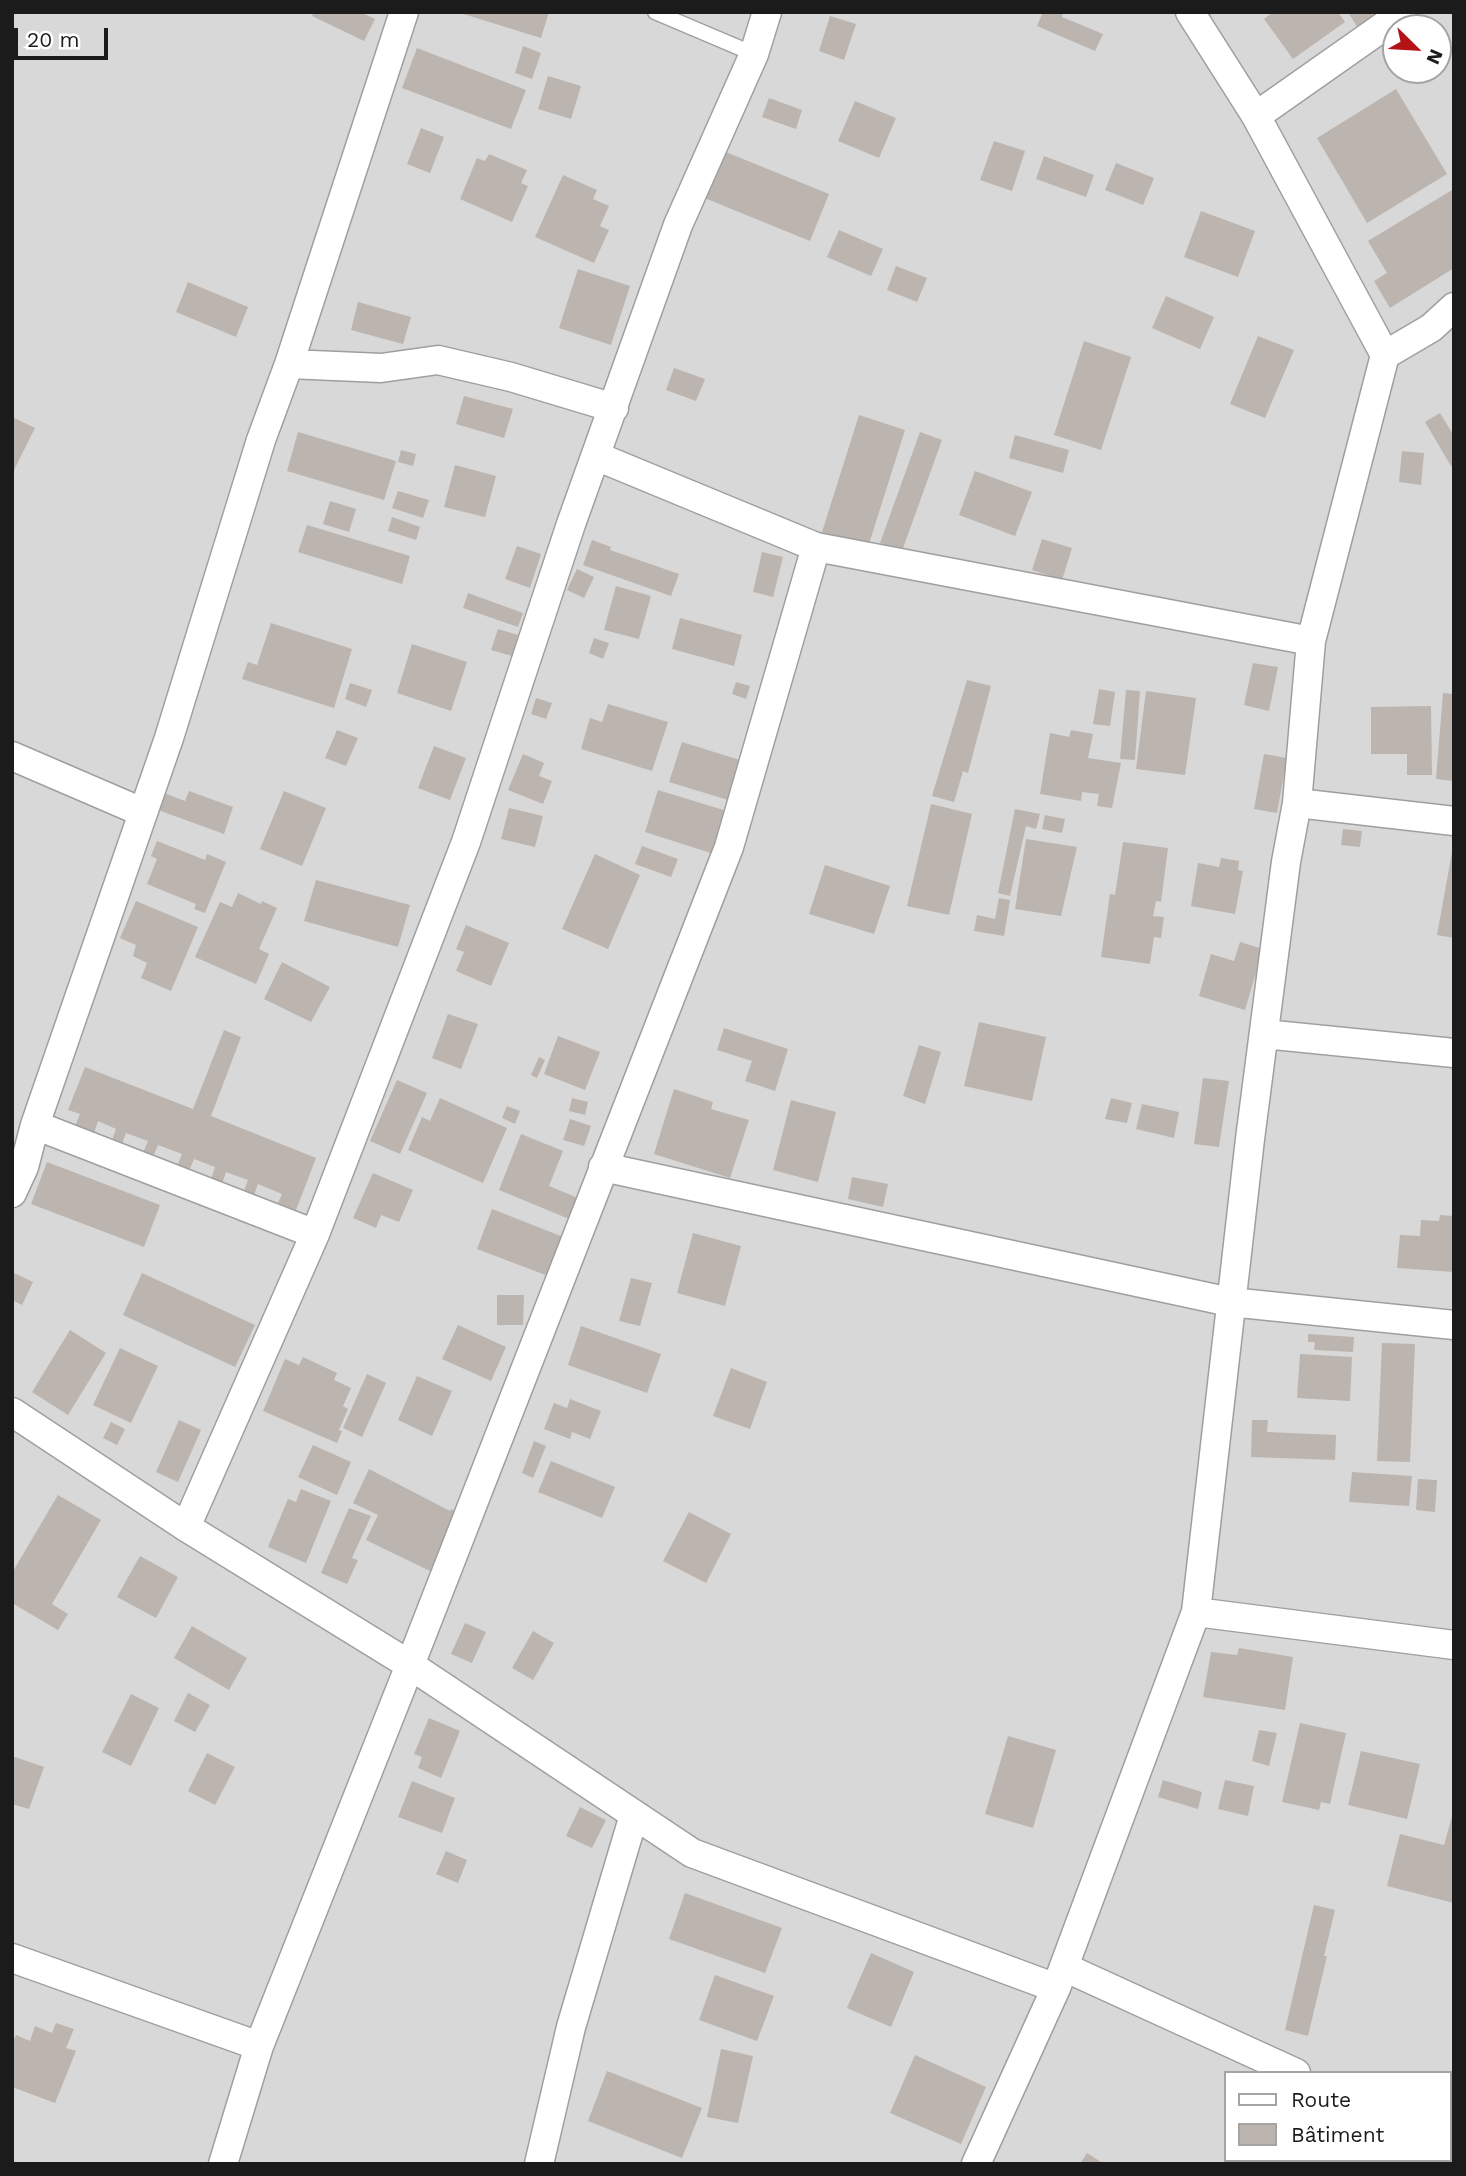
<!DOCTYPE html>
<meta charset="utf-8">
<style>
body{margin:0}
#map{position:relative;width:1466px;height:2176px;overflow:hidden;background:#ece8e2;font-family:"Work Sans",sans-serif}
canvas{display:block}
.frame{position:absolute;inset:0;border:14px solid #1b1b1b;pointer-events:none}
.legend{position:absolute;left:1224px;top:2071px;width:228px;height:91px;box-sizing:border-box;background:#fff;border:2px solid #a4a4a4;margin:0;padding:9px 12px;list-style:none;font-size:21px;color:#1b1b1b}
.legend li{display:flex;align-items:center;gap:14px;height:35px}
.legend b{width:35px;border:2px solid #a4a4a4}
.north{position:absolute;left:1382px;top:14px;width:70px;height:70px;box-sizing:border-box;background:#fff;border:2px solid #a4a4a4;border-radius:50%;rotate:114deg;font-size:19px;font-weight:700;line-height:28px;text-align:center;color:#1b1b1b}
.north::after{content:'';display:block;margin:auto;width:24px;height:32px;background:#b51216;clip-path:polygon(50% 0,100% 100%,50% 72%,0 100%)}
.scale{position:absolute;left:14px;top:28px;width:94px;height:32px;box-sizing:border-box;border:4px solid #1b1b1b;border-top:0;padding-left:9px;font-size:21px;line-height:24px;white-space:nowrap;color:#1b1b1b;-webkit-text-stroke:5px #fff;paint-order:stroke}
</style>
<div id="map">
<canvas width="1466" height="2176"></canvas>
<div class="frame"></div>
<ul class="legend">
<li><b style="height:9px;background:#fff"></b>Route</li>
<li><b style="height:19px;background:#bcb4af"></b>Bâtiment</li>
</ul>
<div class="north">N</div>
<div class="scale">20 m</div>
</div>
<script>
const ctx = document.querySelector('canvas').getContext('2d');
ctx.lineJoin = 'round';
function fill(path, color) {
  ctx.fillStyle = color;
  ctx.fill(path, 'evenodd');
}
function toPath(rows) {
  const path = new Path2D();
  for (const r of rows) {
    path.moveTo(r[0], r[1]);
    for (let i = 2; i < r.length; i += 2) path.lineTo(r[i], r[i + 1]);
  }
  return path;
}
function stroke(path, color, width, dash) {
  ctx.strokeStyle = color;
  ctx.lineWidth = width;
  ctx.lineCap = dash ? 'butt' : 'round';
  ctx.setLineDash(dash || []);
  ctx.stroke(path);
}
fill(toPath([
 [12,12,1454,12,1454,2164,12,2164],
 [1396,28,1438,28,1438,70,1396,70],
 [1226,2073,1450,2073,1450,2160,1226,2160]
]), '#d9d8d8');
fill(toPath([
 [314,12,360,12,375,19,364,41,312,16],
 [457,12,549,12,541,38],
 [1043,12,1063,12,1062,17,1103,34,1095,51,1037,26],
 [1273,12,1338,12,1345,22,1293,59,1264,19],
 [1348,12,1371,12,1381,28,1364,38],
 [830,16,856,24,844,60,819,51],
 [523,46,541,53,532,79,515,73],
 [417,48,526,90,511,129,402,88],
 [548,76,581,86,571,119,538,109],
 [1396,89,1447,174,1367,223,1317,138],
 [769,98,802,110,796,129,762,117],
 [855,101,896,118,879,158,838,141],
 [421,128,444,137,430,173,407,164],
 [994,141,1025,151,1012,191,980,180],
 [721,150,829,194,810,241,702,197],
 [489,154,527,170,521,183,528,186,512,222,460,199,477,158,485,161],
 [1044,156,1094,175,1086,197,1036,179],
 [1116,163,1154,178,1143,205,1105,190],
 [563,175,597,190,593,199,609,206,600,226,609,230,594,263,535,237],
 [1452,190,1454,194,1454,268,1390,308,1374,281,1387,273,1368,241],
 [1201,211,1255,231,1238,277,1184,257],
 [839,230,883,249,871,276,827,257],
 [896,266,927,278,917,302,887,290],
 [578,269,630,286,611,345,559,328],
 [188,282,248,307,236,337,176,312],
 [1166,296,1214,317,1200,349,1152,328],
 [358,302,411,317,403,344,351,330],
 [1258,336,1294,350,1265,418,1230,404],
 [1084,341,1131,357,1101,450,1054,435],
 [674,368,705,379,696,401,666,390],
 [464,396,513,409,504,438,456,424],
 [1440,413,1454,436,1454,465,1451,466,1425,422],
 [859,415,905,430,868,547,822,532],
 [12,417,35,428,12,474],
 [298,432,396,461,384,500,287,471],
 [920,432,942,440,902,551,880,543],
 [1015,435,1069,450,1063,473,1009,458],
 [401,450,416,454,413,466,398,462],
 [1402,451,1424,453,1421,485,1399,482],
 [455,465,496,476,485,517,444,507],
 [975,471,1032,492,1015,536,959,515],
 [398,491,429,500,423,518,392,508],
 [330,501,356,509,349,532,323,524],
 [392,517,420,527,416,540,388,531],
 [307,525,410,556,402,584,298,552],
 [1042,539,1072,548,1062,580,1032,570],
 [592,540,611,547,610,550,679,574,671,596,583,565],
 [517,546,541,554,530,588,505,579],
 [762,552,783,557,773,597,753,592],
 [577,569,594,577,584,598,567,590],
 [616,586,651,596,639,639,604,630],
 [468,593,523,613,518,627,463,608],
 [680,618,742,635,734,666,672,649],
 [271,623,352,649,334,708,242,679,248,662,257,665],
 [498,629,518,635,512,656,491,650],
 [594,638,609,643,603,659,589,653],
 [412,644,467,662,451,711,397,693],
 [1253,663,1278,667,1269,711,1244,705],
 [967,680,991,686,968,773,963,771,954,802,932,796],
 [736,682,750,686,746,699,732,694],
 [350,683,372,690,366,707,345,699],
 [1099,689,1115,692,1110,726,1093,724],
 [1126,690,1140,691,1135,760,1120,759],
 [1146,691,1196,698,1185,775,1136,769],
 [1443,693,1454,694,1454,781,1436,779],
 [536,698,552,703,546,719,531,714],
 [608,704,668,722,652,771,581,749,590,718,602,722],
 [1431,706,1432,775,1407,775,1407,754,1371,754,1371,707],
 [337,730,358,738,346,766,325,758],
 [1071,730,1093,734,1088,758,1121,763,1112,808,1097,806,1099,794,1082,792,1081,801,1040,794,1050,733,1069,737],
 [682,742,740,760,728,800,669,782],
 [434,746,466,758,450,800,418,788],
 [523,754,544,763,539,776,552,781,543,804,508,790],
 [1264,754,1287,758,1277,813,1254,809],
 [658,790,730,812,717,855,645,832],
 [189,791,233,807,224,834,158,810,164,793,185,801],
 [284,791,326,808,302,866,260,849],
 [931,804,972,814,949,915,907,906],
 [509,808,543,816,535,847,501,839],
 [1015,809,1040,814,1036,829,1026,826,1010,896,998,893],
 [1045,815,1065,819,1062,833,1042,829],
 [1343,829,1362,831,1360,847,1341,845],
 [1026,839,1077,847,1061,916,1015,909],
 [157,841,205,860,207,854,226,862,205,913,194,909,196,904,147,884,157,859,151,856],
 [1123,842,1168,848,1161,902,1156,901,1153,916,1164,917,1161,938,1154,937,1150,964,1101,957,1110,894,1115,895],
 [642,846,678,859,671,877,635,864],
 [1452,852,1454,852,1454,938,1437,935],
 [595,854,640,875,608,949,562,929],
 [1221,858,1239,861,1238,870,1243,871,1235,914,1191,906,1198,863,1219,867],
 [825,865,890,886,874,934,809,914],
 [316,880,410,905,398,947,304,921],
 [238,893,261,904,262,901,277,908,259,949,269,954,256,984,195,957,220,902,232,907],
 [999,898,1010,900,1004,936,974,931,977,915,995,919],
 [136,901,198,927,171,991,141,978,147,963,133,956,136,945,120,938],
 [466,925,509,943,491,986,456,971,464,952,456,949],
 [1240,942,1263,949,1245,1010,1199,996,1211,954,1234,961],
 [282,962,330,987,311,1022,264,999],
 [448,1014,478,1024,461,1069,432,1058],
 [979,1022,1046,1037,1032,1101,964,1086],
 [724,1028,788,1049,775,1091,745,1081,752,1061,717,1050],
 [224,1030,241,1037,211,1116,316,1158,296,1210,278,1203,282,1194,258,1184,254,1195,244,1191,248,1180,226,1172,222,1184,211,1179,215,1167,194,1159,189,1171,177,1166,182,1154,158,1145,153,1157,143,1153,148,1141,126,1133,122,1144,112,1140,116,1129,98,1121,94,1133,75,1126,80,1114,68,1110,85,1067,193,1109],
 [558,1036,600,1052,585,1090,544,1074],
 [919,1045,941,1052,925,1104,903,1096],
 [539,1057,545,1060,537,1078,531,1075],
 [1203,1078,1229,1081,1219,1147,1194,1144],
 [397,1080,427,1093,400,1154,370,1141],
 [674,1089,713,1102,711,1109,749,1120,730,1178,654,1154],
 [440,1098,507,1128,483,1183,408,1150,422,1117,430,1121],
 [572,1098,588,1102,585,1115,569,1111],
 [1111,1098,1132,1103,1127,1123,1105,1119],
 [791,1100,836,1112,818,1182,773,1170],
 [1142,1104,1179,1112,1174,1138,1136,1129],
 [507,1106,520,1111,515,1124,502,1118],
 [570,1119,591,1126,584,1146,563,1140],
 [521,1134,563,1151,549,1186,583,1200,574,1221,499,1190],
 [47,1162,160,1205,144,1247,31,1204],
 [373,1173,413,1190,399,1222,381,1215,376,1228,353,1218],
 [852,1177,888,1184,883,1207,848,1199],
 [492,1209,571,1240,556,1279,477,1249],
 [1440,1215,1454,1216,1454,1272,1397,1268,1400,1235,1420,1236,1421,1220,1439,1221],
 [693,1233,741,1246,725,1306,677,1293],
 [12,1272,33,1282,22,1305,12,1300],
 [142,1273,255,1325,235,1367,123,1315],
 [631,1278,652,1283,640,1326,619,1321],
 [497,1295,524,1295,523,1325,497,1325],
 [458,1325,506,1347,491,1381,442,1359],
 [581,1326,661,1354,647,1393,568,1365],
 [70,1330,106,1353,68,1415,32,1392],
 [1308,1334,1354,1337,1353,1352,1314,1350,1315,1342,1308,1342],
 [1382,1343,1415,1344,1410,1462,1377,1461],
 [120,1348,158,1366,131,1423,93,1405],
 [1300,1354,1352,1357,1350,1401,1297,1398],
 [303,1357,337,1373,334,1380,351,1388,343,1406,348,1409,339,1430,342,1431,337,1443,263,1411,285,1359,299,1365],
 [731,1368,767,1382,750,1429,713,1416],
 [367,1374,386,1383,362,1437,343,1428],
 [417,1376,452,1391,432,1436,398,1420],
 [570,1399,601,1411,590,1439,572,1432,570,1439,544,1429,554,1403,567,1408],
 [179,1420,201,1430,178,1482,156,1472],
 [1252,1420,1268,1420,1267,1432,1336,1435,1335,1460,1251,1457],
 [111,1422,125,1429,117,1445,103,1438],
 [534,1441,546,1446,533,1478,522,1473],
 [313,1445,351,1462,337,1495,298,1477],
 [551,1461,615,1487,602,1518,538,1492],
 [369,1469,450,1511,451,1509,462,1515,434,1573,366,1540,378,1515,353,1503],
 [1352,1472,1412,1476,1409,1506,1349,1502],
 [1418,1479,1437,1480,1435,1512,1416,1510],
 [301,1489,331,1501,306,1563,268,1547,288,1499,296,1502],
 [58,1495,101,1520,52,1604,68,1614,58,1630,12,1603,12,1573],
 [349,1508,371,1516,352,1558,358,1560,347,1584,321,1573],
 [689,1512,731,1534,706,1583,663,1561],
 [140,1556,178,1577,156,1618,117,1597],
 [465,1623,486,1632,472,1663,451,1654],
 [192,1626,247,1658,229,1690,174,1658],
 [533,1631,554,1643,533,1680,512,1668],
 [1239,1648,1293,1657,1285,1710,1203,1697,1211,1652,1237,1655],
 [188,1693,210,1705,195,1732,174,1721],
 [131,1694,159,1708,131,1766,102,1752],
 [429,1718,460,1731,441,1778,418,1768,422,1757,414,1754],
 [1300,1723,1346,1733,1330,1804,1321,1802,1319,1810,1282,1802],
 [1259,1730,1277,1733,1269,1766,1252,1761],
 [1008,1736,1056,1750,1033,1828,985,1814],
 [1361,1751,1420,1764,1407,1819,1348,1805],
 [207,1753,235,1767,215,1805,188,1791],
 [12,1756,44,1767,29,1809,12,1804],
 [1163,1780,1202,1792,1198,1809,1158,1797],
 [1225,1780,1254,1786,1248,1816,1218,1809],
 [412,1781,455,1798,442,1833,398,1817],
 [580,1807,606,1820,592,1848,566,1836],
 [1453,1813,1454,1903,1387,1886,1400,1834,1444,1845],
 [446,1851,467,1860,458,1883,436,1874],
 [685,1893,782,1928,765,1973,669,1939],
 [1314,1905,1335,1910,1324,1956,1327,1956,1308,2036,1285,2030],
 [871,1953,914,1972,891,2027,847,2008],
 [715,1975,774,1996,757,2041,699,2020],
 [56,2023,74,2029,66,2048,76,2051,55,2103,12,2087,12,2044,16,2035,30,2041,35,2026,52,2033],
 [721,2049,753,2056,738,2123,707,2117],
 [915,2055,986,2087,961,2144,890,2113],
 [607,2071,702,2108,682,2158,588,2121],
 [1087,2153,1104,2164,1080,2164]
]), '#bcb4af');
const service = toPath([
 [655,12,754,54]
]);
const minor = toPath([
 [1256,116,1404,12],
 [1385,355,1431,328,1454,307],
 [289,364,381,368,438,360,511,377,614,408],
 [596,456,816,547,1311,641],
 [12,756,142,812],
 [1297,803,1454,821],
 [1264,1034,1454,1053],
 [35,1125,315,1234],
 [603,1167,1230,1302,1454,1325],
 [12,1193,24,1167,35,1125,169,738,261,440,289,364,404,12],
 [12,1412,186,1527,410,1665,692,1853,1056,1988],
 [186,1527,315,1234,466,842,571,524,678,225,754,54,767,12],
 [1196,1612,1454,1645],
 [12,1958,259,2046],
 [1064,1967,1296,2073],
 [1450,2143,1454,2145],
 [223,2164,259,2046,410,1665,729,847,816,547],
 [539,2164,571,2027,634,1815],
 [976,2164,1056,1988,1196,1612,1250,1139,1286,862,1297,803,1311,641,1385,355,1256,116,1190,12]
]);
stroke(service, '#9f9f9f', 17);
stroke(minor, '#9f9f9f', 31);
stroke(service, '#fff', 14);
stroke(minor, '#fff', 28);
</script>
